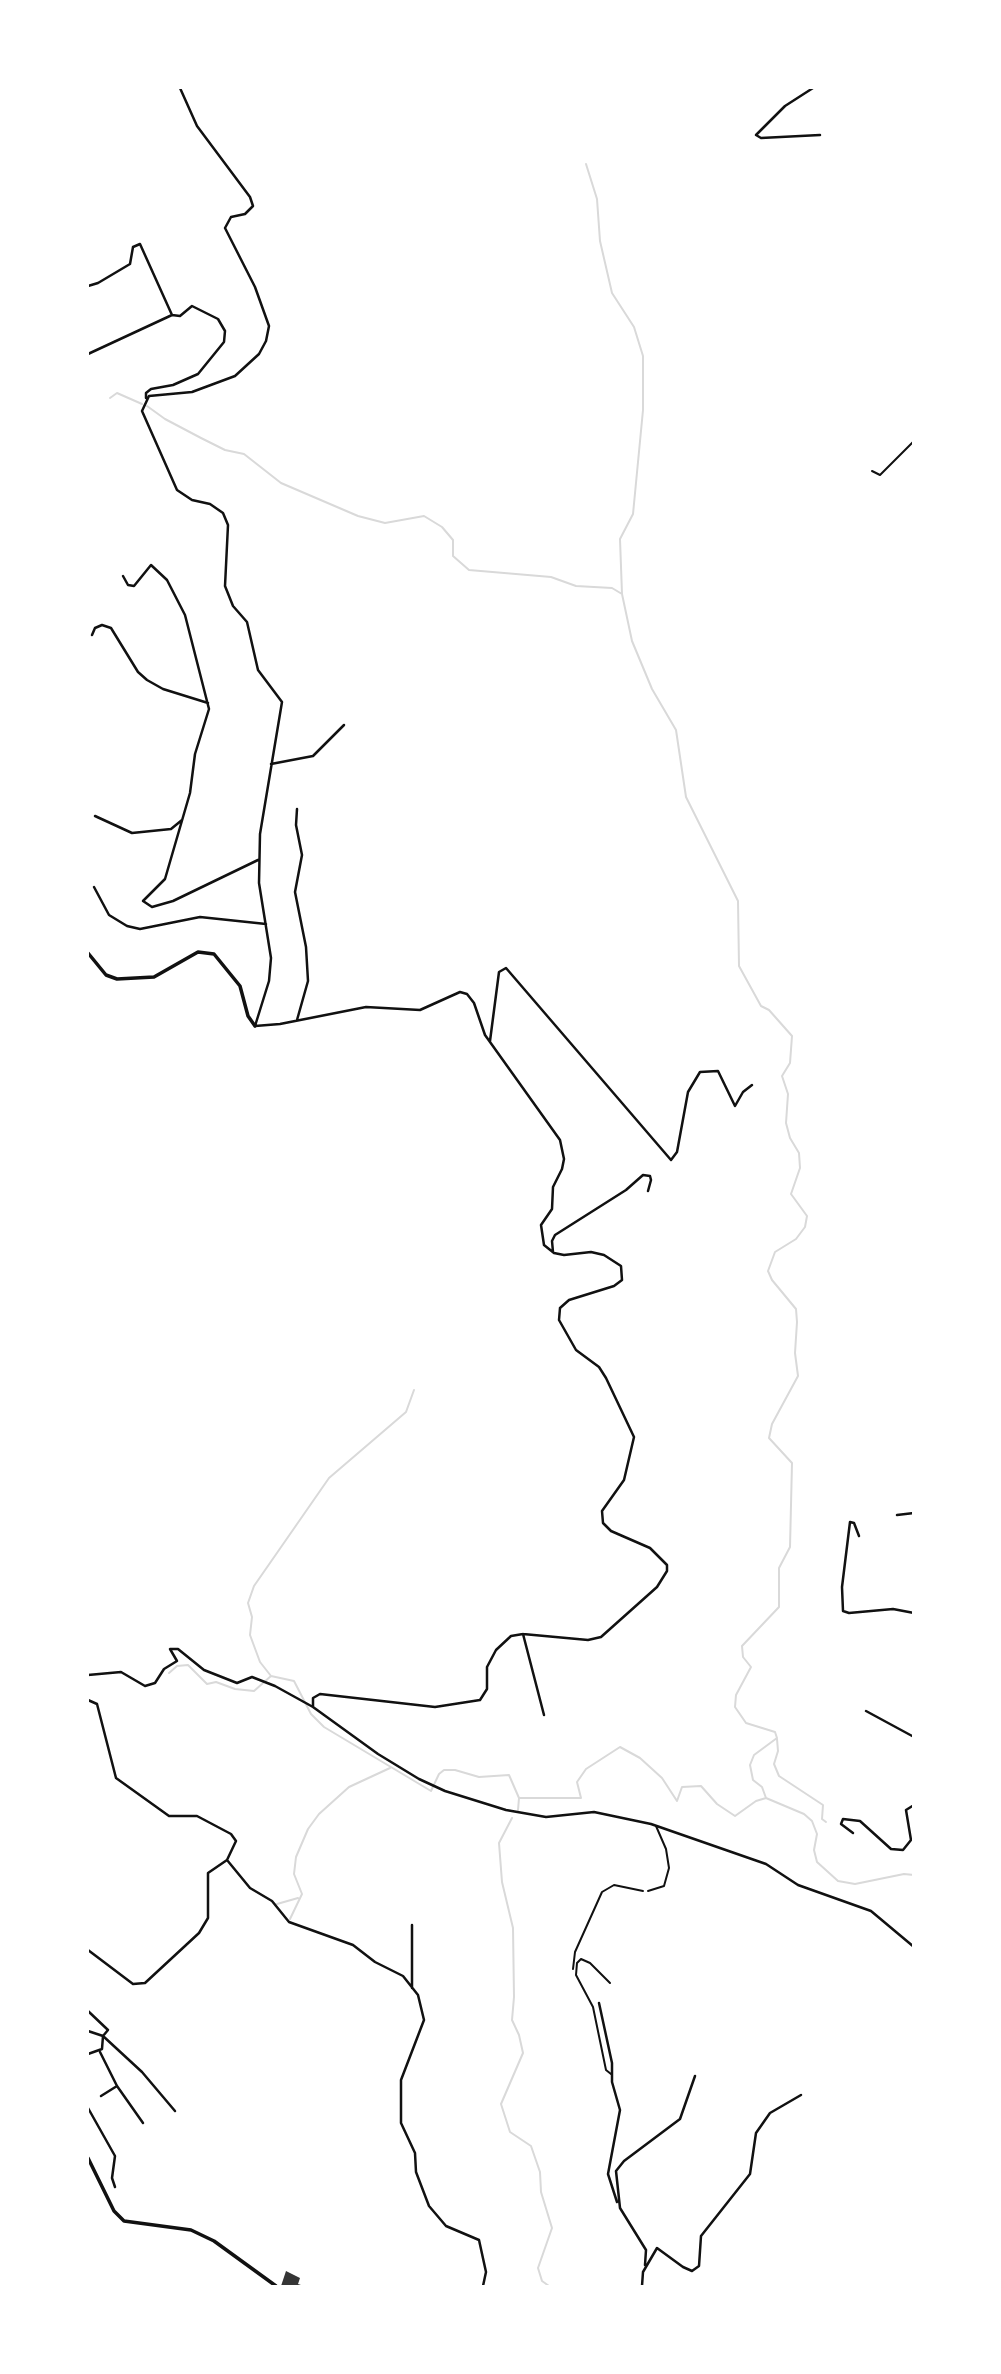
<!DOCTYPE html>
<style>
body{margin:0}
#map{position:relative;width:1001px;height:2374px;overflow:hidden;background:#fff;font-family:Figtree,sans-serif}
canvas{display:block}
.frame{position:absolute;inset:0;border:89px solid #fff;pointer-events:none}
</style>
<div id="map">
<canvas width="1001" height="2374"></canvas>
<div class="frame"></div>
</div>
<script>
const ctx = document.querySelector('canvas').getContext('2d');
ctx.lineJoin = 'round';
function toPath(rows) {
  const path = new Path2D();
  for (const r of rows) {
    path.moveTo(r[0], r[1]);
    for (let i = 2; i < r.length; i += 2) path.lineTo(r[i], r[i + 1]);
  }
  return path;
}
function stroke(path, color, width, dash) {
  ctx.strokeStyle = color;
  ctx.lineWidth = width;
  ctx.lineCap = dash ? 'butt' : 'round';
  ctx.setLineDash(dash || []);
  ctx.stroke(path);
}
function fill(path, color) {
  ctx.fillStyle = color;
  ctx.fill(path, 'evenodd');
}
stroke(toPath([
 [586,164,597,199,600,241,612,293,634,327,643,356,643,410,633,514,620,539,622,594,632,641,652,689,676,730,686,797,738,901,739,966,761,1006,769,1010,792,1036,790,1063,782,1076,788,1094,786,1123,790,1138,799,1153,800,1168,791,1194,807,1216,805,1227,796,1239,775,1252,768,1271,772,1280,796,1309,797,1322,795,1353,798,1376,772,1424,769,1438,792,1463,790,1547,779,1568,779,1607,742,1646,743,1657,751,1667,736,1695,735,1707,746,1723,775,1732,777,1738,754,1755,750,1765,753,1780,762,1787,766,1798],
 [110,398,117,393,142,404],
 [147,406,165,419,201,438,225,450,244,454,281,483,358,516,385,523,424,516,442,527,453,540,453,556,469,570,551,577,576,586,612,588,622,594],
 [169,1673,177,1666,188,1665,207,1684,216,1682,235,1689,254,1691,271,1676,294,1681,311,1714,324,1727,431,1791,439,1774,444,1770,455,1770,479,1777,509,1775,519,1798,581,1798,577,1782,586,1769,620,1747,640,1758,662,1778,677,1801,682,1787,701,1786,717,1804,735,1816,756,1801,766,1798,804,1814,812,1821,817,1834,814,1850,817,1862,838,1881,855,1884,904,1874,914,1875],
 [271,1676,260,1662,250,1635,252,1617,248,1603,254,1586,329,1478,406,1412,414,1390],
 [777,1739,778,1751,774,1764,779,1776,823,1805,822,1819,826,1822],
 [518,1810,519,1798],
 [512,1818,499,1843,502,1882,513,1928,514,1997,512,2020,519,2035,523,2053,501,2104,510,2132,531,2146,540,2172,541,2192,552,2228,538,2268,542,2281,549,2286],
 [277,1904,298,1898],
 [290,1919,302,1894,294,1874,296,1857,308,1829,319,1814,349,1787,390,1768]
]), '#d9d9d9', 2);
fill(toPath([
 [286,2271,300,2278,298,2284,304,2286,281,2286]
]), '#353535');
stroke(toPath([
 [573,1969,575,1952,602,1892,614,1885,643,1891]
]), '#111', 2);
stroke(toPath([
 [872,471,880,475,914,441],
 [648,1891,664,1886,669,1868,666,1849,656,1826],
 [610,1983,590,1963,581,1959,577,1963,576,1975,593,2007,606,2070,611,2074]
]), '#111', 2);
stroke(toPath([
 [180,88,197,126,250,197,253,206,245,214,231,217,225,228,255,287,269,326,266,341,259,354,235,376,192,392,149,396,142,411,177,490,192,500,210,504,223,513,228,525,225,586,233,606,247,622,258,670,282,702,260,834,259,883,271,958,269,981,255,1026,280,1024,366,1007,420,1010,460,992,467,994,474,1003,485,1035,560,1140,564,1159,562,1169,553,1187,552,1209,541,1225,544,1245,554,1253,564,1255,591,1252,604,1255,621,1266,622,1280,614,1286,569,1300,560,1308,559,1320,576,1350,599,1367,606,1378,634,1437,624,1480,602,1511,603,1523,611,1531,650,1548,667,1565,667,1571,657,1587,601,1637,588,1640,523,1634,511,1636,496,1650,487,1667,487,1689,480,1700,435,1707,320,1694,313,1698,313,1707,378,1754,419,1779,445,1791,506,1810,546,1817,594,1812,651,1824,766,1864,798,1885,871,1911,914,1947],
 [813,88,785,106,756,135,761,138,820,135],
 [88,286,98,283,130,264,133,247,140,244,172,315,180,316,192,306,218,319,225,331,224,342,198,374,173,385,151,389,146,393,146,398],
 [88,354,172,315],
 [123,576,128,585,134,586,151,565,167,580,185,615,209,709,195,754,190,793,165,879,143,901,152,907,173,901,258,860],
 [92,635,95,628,102,625,111,628,138,672,147,680,163,689,208,703],
 [271,764,313,756,344,725],
 [297,809,296,825,302,855,295,892,306,947,308,981,297,1020],
 [95,816,132,833,171,829,182,820],
 [94,887,109,915,127,926,140,929,200,917,266,924],
 [490,1041,499,972,506,968,671,1160,677,1152,688,1092,700,1072,718,1071,735,1106,743,1092,752,1085],
 [553,1252,552,1241,555,1235,626,1190,643,1175,650,1176,651,1180,648,1191],
 [897,1515,914,1513],
 [859,1536,854,1523,850,1522,842,1587,843,1611,849,1613,893,1609,914,1613],
 [523,1634,544,1715],
 [88,1675,121,1672,145,1686,155,1683,164,1669,177,1661,170,1649,178,1649,204,1670,237,1683,252,1677,275,1686,313,1707],
 [88,1700,97,1704,116,1778,169,1816,197,1816,231,1834,236,1841,227,1860,208,1873,208,1918,199,1933,145,1983,133,1984,88,1950],
 [866,1711,914,1737],
 [853,1833,841,1824,843,1819,860,1821,891,1849,903,1850,911,1840,906,1810,914,1805],
 [227,1860,250,1888,272,1901,289,1922,353,1945,375,1962,403,1976,418,1995,424,2020,401,2080,401,2123,415,2153,416,2172,429,2206,446,2226,479,2240,486,2272,483,2286],
 [412,1925,412,1988],
 [599,2003,612,2063,612,2082,620,2110,608,2174,617,2202],
 [88,2011,108,2030,103,2036,88,2031],
 [103,2036,142,2072,175,2111],
 [100,2052,117,2086,143,2123],
 [88,2054,102,2049,103,2036],
 [101,2096,117,2086],
 [88,2108,115,2156,112,2178,115,2187],
 [645,2265,646,2250,620,2208,616,2171,624,2161,680,2119,695,2076],
 [642,2286,643,2272,657,2248,683,2267,692,2271,699,2266,701,2236,750,2174,756,2133,770,2113,801,2095]
]), '#111', 2.5);
stroke(toPath([
 [88,953,106,975,117,979,154,977,198,952,214,954,240,986,248,1016,255,1026],
 [88,2158,114,2211,124,2221,191,2230,214,2241,276,2286]
]), '#111', 3.5);
</script>
